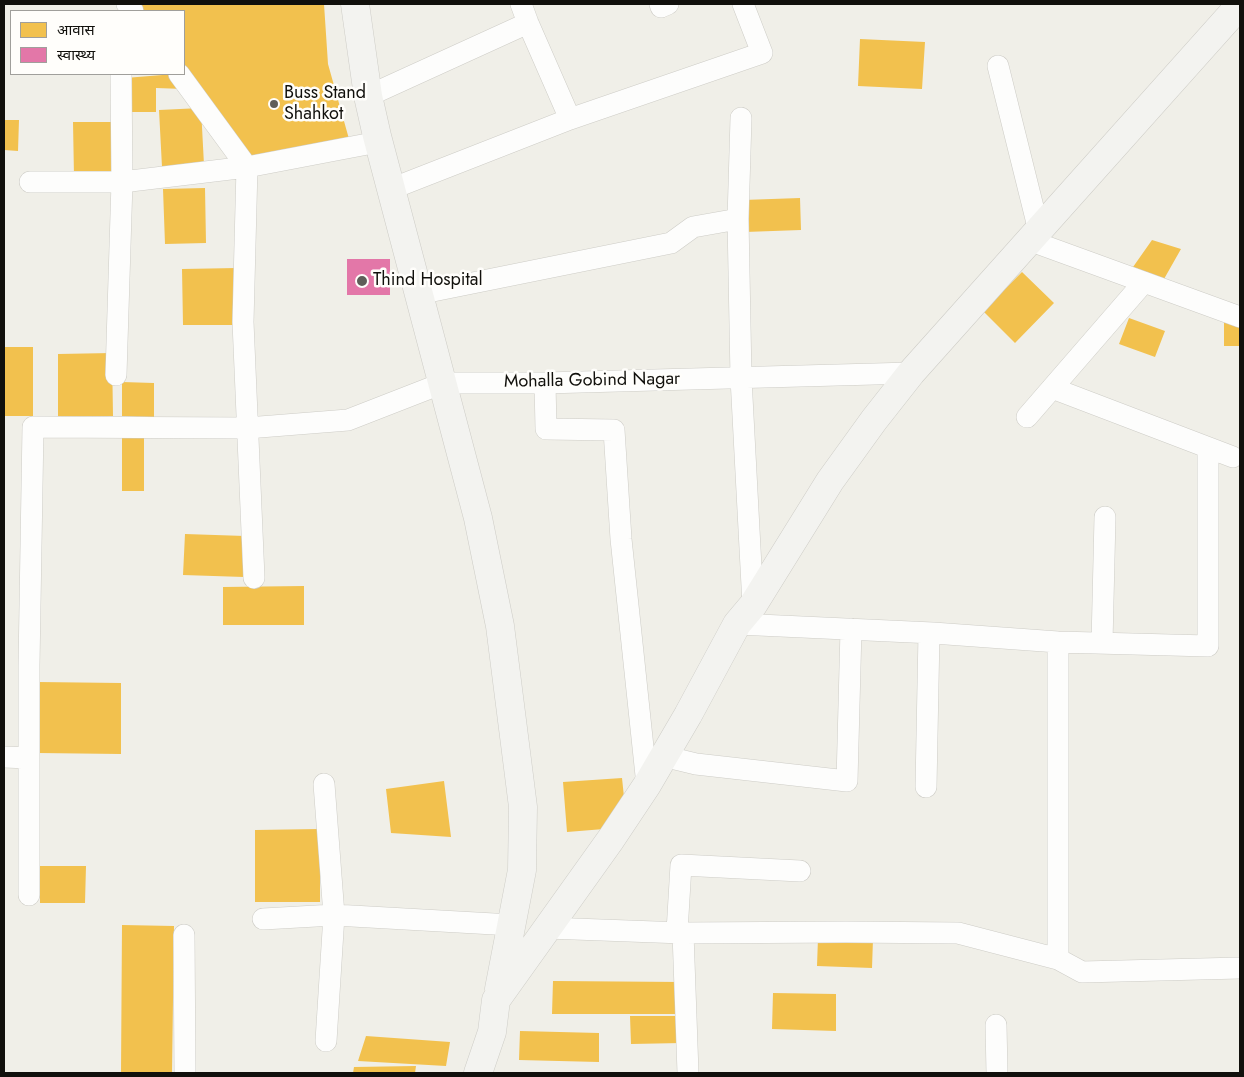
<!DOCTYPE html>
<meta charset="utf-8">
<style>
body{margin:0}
#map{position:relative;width:1244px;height:1077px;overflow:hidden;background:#f0efe8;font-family:Jost,"Noto Sans Devanagari",sans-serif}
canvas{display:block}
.frame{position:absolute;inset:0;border:5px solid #11100c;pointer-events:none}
.legend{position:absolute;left:10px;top:10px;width:175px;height:65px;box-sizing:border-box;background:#fffefb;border:1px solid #a09f9b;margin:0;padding:6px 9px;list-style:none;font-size:15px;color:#11100c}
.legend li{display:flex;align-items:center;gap:10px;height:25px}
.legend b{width:25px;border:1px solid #a09f9b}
</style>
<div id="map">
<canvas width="1244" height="1077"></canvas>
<div class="frame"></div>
<ul class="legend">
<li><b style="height:14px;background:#f2c14e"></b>आवास</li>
<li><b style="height:14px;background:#e377a8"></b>स्वास्थ्य</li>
</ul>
</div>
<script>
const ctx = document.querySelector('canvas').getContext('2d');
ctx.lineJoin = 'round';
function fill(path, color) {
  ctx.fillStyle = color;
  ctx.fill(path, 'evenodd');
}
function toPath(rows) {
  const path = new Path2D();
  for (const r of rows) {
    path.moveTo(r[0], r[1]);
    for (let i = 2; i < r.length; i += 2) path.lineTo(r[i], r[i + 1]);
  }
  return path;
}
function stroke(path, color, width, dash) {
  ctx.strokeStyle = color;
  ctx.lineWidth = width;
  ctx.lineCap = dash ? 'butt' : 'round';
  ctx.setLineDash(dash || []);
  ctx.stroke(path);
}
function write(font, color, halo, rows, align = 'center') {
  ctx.font = font + ' Jost,sans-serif';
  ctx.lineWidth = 5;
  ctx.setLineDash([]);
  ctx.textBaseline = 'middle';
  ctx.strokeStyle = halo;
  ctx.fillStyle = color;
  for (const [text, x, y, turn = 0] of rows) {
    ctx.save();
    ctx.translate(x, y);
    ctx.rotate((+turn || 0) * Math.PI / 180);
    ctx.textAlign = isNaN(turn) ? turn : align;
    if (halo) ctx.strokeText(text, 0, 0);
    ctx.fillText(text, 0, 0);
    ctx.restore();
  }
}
fill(toPath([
 [138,4,324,4,328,64,349,139,245,158,184,70,184,11,143,11],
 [860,39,925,42,922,89,858,86],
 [175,74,184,89,156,88,156,112,125,112,125,78],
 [201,108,204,165,162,167,159,110],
 [4,120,19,120,18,151,4,150],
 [73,122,111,122,112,176,74,177],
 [205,188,206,243,165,244,163,189],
 [800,198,801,230,745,232,743,200],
 [1152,240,1181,249,1164,279,1133,267],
 [237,268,237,325,183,325,182,269],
 [1022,272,1054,303,1015,343,983,311],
 [1129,318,1165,331,1155,357,1119,344],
 [1224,320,1240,324,1240,346,1224,346],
 [4,347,33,347,33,416,4,416],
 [112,353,113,416,58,417,58,354],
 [122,382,154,383,154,417,122,416],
 [122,433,144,433,144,491,122,491],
 [185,534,245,536,244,577,183,575],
 [304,586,304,625,223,625,223,587],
 [38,682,121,683,121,754,38,753],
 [622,778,624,797,604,829,567,832,563,782],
 [444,781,451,837,391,833,386,789],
 [320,829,320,902,255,902,255,830],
 [40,866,86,866,85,903,40,903],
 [122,925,174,926,172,1073,121,1073],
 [818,938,873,939,872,968,817,966],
 [553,981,682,982,682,1014,552,1014],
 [773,993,836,994,836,1031,772,1029],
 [630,1016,681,1016,682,1043,631,1044],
 [520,1031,599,1033,599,1062,519,1060],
 [366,1036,450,1042,446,1066,358,1061],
 [416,1066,415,1073,353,1073,354,1067]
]), '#f2c14e');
fill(toPath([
 [347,259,390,259,390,295,347,295]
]), '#e377a8');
const street = toPath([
 [127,4,133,11],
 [521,4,528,23,570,119],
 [660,4,661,7,668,4],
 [998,66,1039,231],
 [179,74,247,167,378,142],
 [368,96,528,23],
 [741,118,738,219,741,378,753,605],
 [30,182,122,182,247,167,243,322,254,578],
 [391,189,570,119,762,53,743,4],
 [1031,241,1240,317],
 [418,294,671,243,693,227,738,219],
 [116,375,122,182,121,74],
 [545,383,546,429,614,430,621,539,647,785],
 [1052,388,1233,457],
 [1027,417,1144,282],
 [737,624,933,633,1058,642,1208,646,1208,448],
 [1058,642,1058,959],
 [1102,643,1105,517],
 [663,756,696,764,847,781,851,629],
 [4,757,29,758],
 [324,784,334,915,326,1041],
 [926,787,929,633],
 [29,895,29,665,33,427,247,428,348,420,443,383,545,383,911,373],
 [263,919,334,915,512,925],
 [547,928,683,933,846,932,958,933,1058,959,1082,972,1240,968],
 [677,932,681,865,800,871],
 [683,933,688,1073],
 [184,935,185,1073],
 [996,1025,997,1073]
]);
const secondary = toPath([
 [355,4,368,96,377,136,478,518,500,626,523,807,522,870,499,989],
 [478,1073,492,1032,496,1000,611,839,647,785,688,715,737,624,753,605,830,481,874,420,911,373,1240,5]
]);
stroke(street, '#cdccc6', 22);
stroke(secondary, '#cdccc6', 29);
stroke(street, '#fdfdfc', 21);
stroke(secondary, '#f3f3f0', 28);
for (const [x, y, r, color] of [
 [274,104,5,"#5f5e59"],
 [362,281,6,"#5f5e59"]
]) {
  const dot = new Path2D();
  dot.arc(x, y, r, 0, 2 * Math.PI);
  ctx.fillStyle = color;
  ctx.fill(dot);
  stroke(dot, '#fffefb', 2);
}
write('18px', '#11100c', '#fffefb', [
 ["Buss Stand",284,94],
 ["Shahkot",284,115],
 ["Thind Hospital",373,281]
], 'left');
write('18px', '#11100c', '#fffefb', [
 ["Mohalla Gobind Nagar",592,381,-1]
]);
</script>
